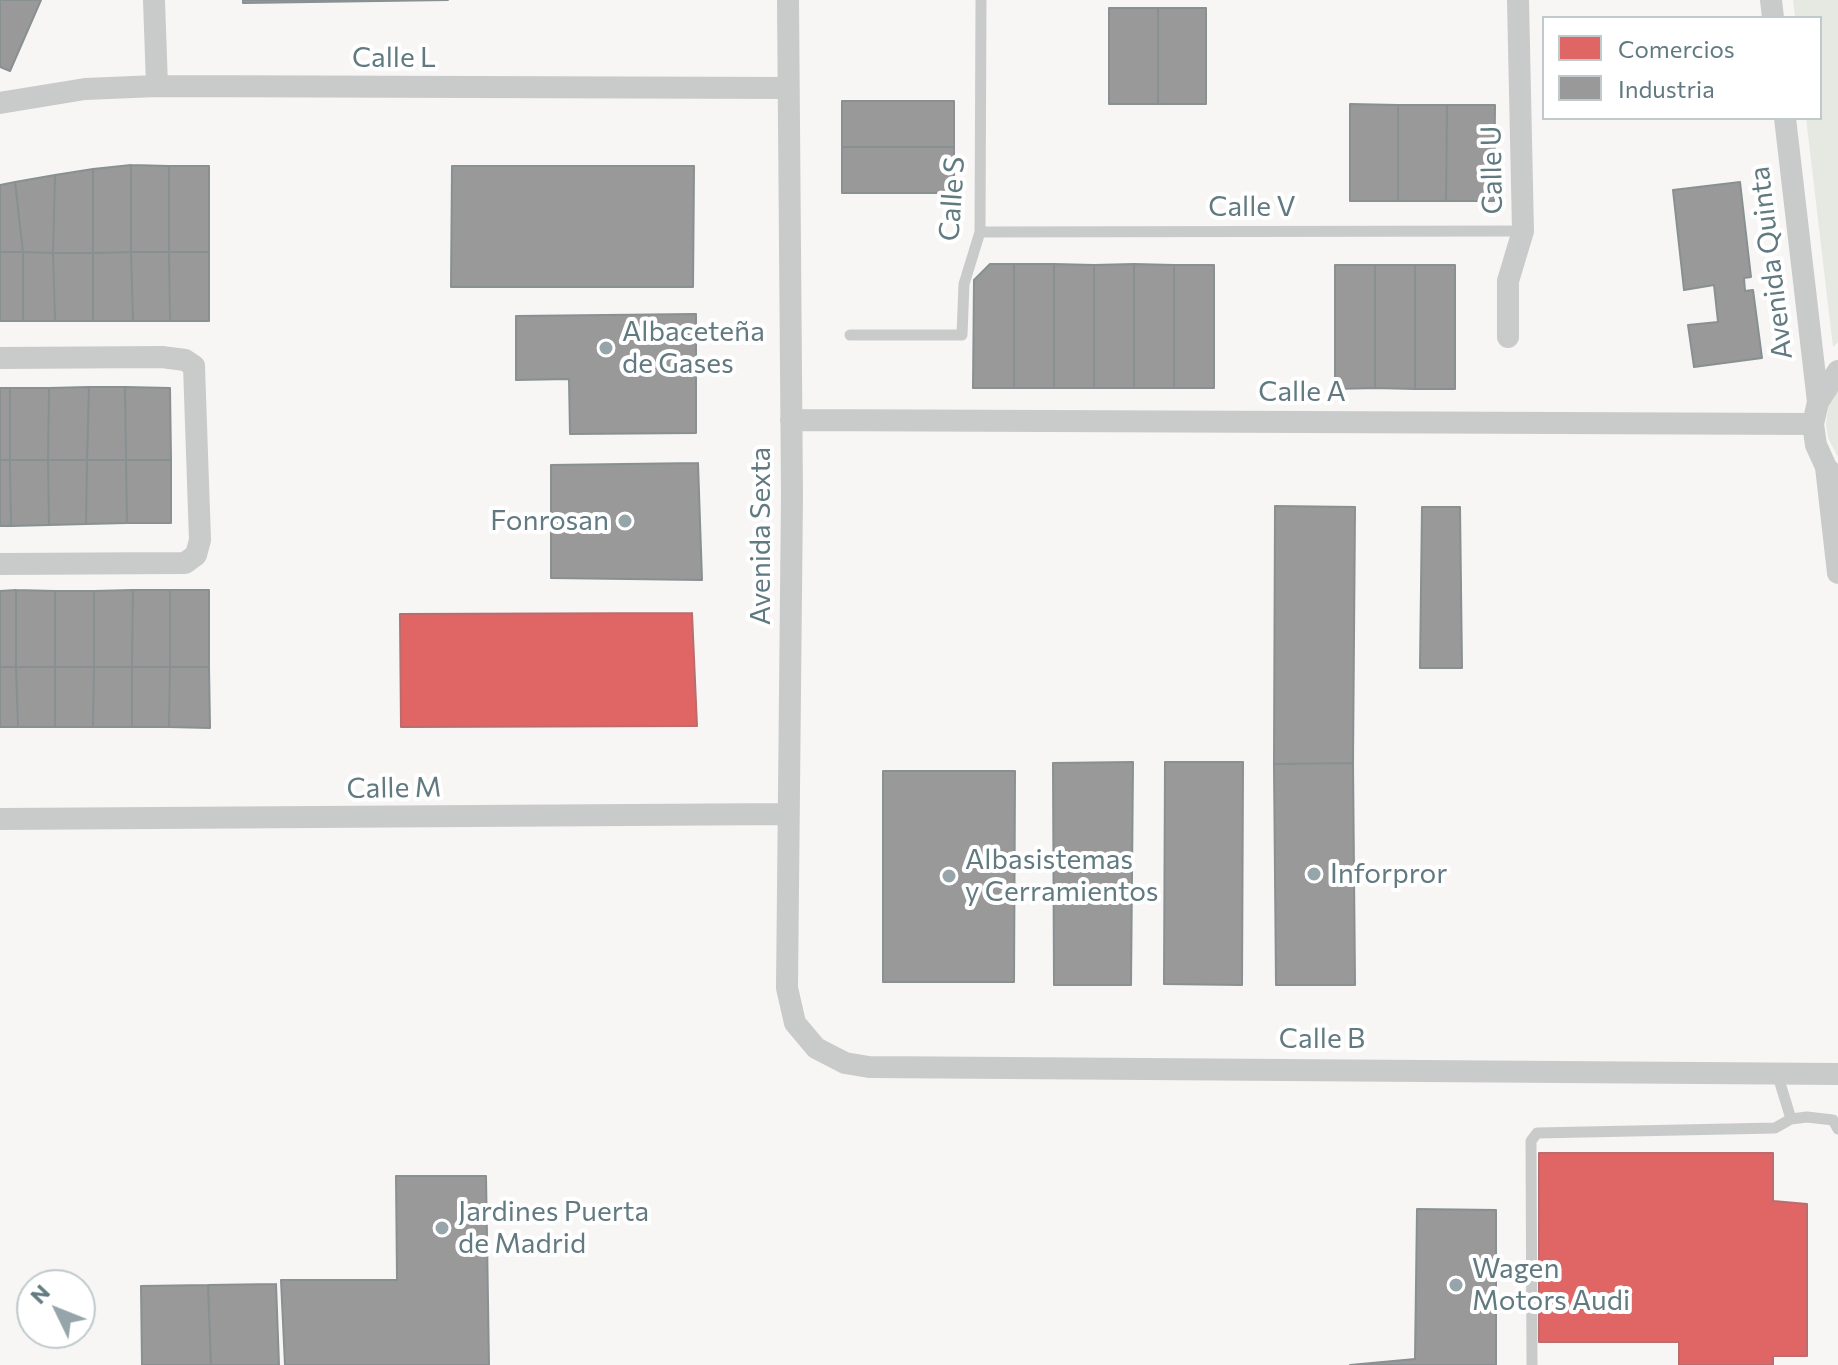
<!DOCTYPE html>
<meta charset="utf-8">
<style>
body{margin:0}
#map{position:relative;width:1838px;height:1365px;overflow:hidden;background:#f7f6f5;font-family:Commissioner,sans-serif}
canvas{display:block}
.legend{position:absolute;left:1542px;top:16px;width:280px;height:104px;box-sizing:border-box;background:#fff;border:2px solid #c0cacd;margin:0;padding:10px 14px;list-style:none;font-size:24px;color:#617a81}
.legend li{display:flex;align-items:center;gap:16px;height:40px}
.legend b{width:40px;border:2px solid #c0cacd}
.north{position:absolute;left:16px;top:1269px;width:80px;height:80px;box-sizing:border-box;background:#fff;border:2px solid #c0cacd;border-radius:50%;rotate:313deg;font-size:22px;font-weight:700;line-height:32px;text-align:center;color:#617a81}
.north::after{content:'';display:block;margin:auto;width:28px;height:36px;background:#96a5aa;clip-path:polygon(50% 0,100% 100%,50% 72%,0 100%)}
</style>
<div id="map">
<canvas width="1838" height="1365"></canvas>
<ul class="legend">
<li><b style="height:22px;background:#e06666"></b>Comercios</li>
<li><b style="height:22px;background:#999"></b>Industria</li>
</ul>
<div class="north">N</div>
</div>
<script>
const ctx = document.querySelector('canvas').getContext('2d');
ctx.lineJoin = 'round';
function fill(path, color) {
  ctx.fillStyle = color;
  ctx.fill(path, 'evenodd');
}
function toPath(rows) {
  const path = new Path2D();
  for (const r of rows) {
    path.moveTo(r[0], r[1]);
    for (let i = 2; i < r.length; i += 2) path.lineTo(r[i], r[i + 1]);
  }
  return path;
}
function stroke(path, color, width, dash) {
  ctx.strokeStyle = color;
  ctx.lineWidth = width;
  ctx.lineCap = dash ? 'butt' : 'round';
  ctx.setLineDash(dash || []);
  ctx.stroke(path);
}
function write(font, color, halo, rows, align = 'center') {
  ctx.font = font + ' Commissioner,sans-serif';
  ctx.lineWidth = 8;
  ctx.setLineDash([]);
  ctx.textBaseline = 'middle';
  ctx.strokeStyle = halo;
  ctx.fillStyle = color;
  for (const [text, x, y, turn = 0] of rows) {
    ctx.save();
    ctx.translate(x, y);
    ctx.rotate((+turn || 0) * Math.PI / 180);
    ctx.textAlign = isNaN(turn) ? turn : align;
    if (halo) ctx.strokeText(text, 0, 0);
    ctx.fillText(text, 0, 0);
    ctx.restore();
  }
}
fill(toPath([
 [1793,0,1838,0,1838,342,1833,347,1806,118,1820,118,1820,18,1795,18],
 [1838,386,1838,457,1828,438,1826,423,1828,407]
]), '#e6e8e2');
const shops = toPath([
 [692,613,697,726,401,727,400,614,692,613],
 [1539,1153,1773,1153,1773,1201,1807,1204,1807,1356,1773,1356,1773,1365,1679,1365,1679,1342,1539,1342,1539,1153]
]);
fill(shops, '#e06666');
stroke(shops, '#ba6c6e', 2);
const industry = toPath([
 [0,0,41,0,10,71,0,67,0,0],
 [243,0,448,0,243,3,243,0],
 [1109,8,1158,8,1158,104,1109,104,1109,8],
 [1158,8,1206,8,1206,104,1158,104,1158,8],
 [842,101,954,101,954,147,842,147,842,101],
 [1350,104,1398,105,1398,201,1350,201,1350,104],
 [1398,105,1447,105,1446,201,1398,201,1398,105],
 [1447,105,1495,105,1494,201,1446,201,1447,105],
 [842,147,954,147,954,193,842,193,842,147],
 [131,165,169,166,169,252,131,252,131,165],
 [131,165,131,252,93,253,93,169,131,165],
 [169,166,209,166,209,252,169,252,169,166],
 [452,166,694,166,693,287,451,287,452,166],
 [93,169,93,253,53,253,55,175,93,169],
 [55,175,53,253,23,252,15,182,55,175],
 [15,182,23,252,0,252,0,185,15,182],
 [1740,182,1751,277,1744,278,1745,291,1753,290,1762,358,1694,367,1688,325,1718,322,1714,285,1684,290,1673,190,1740,182],
 [0,252,23,252,23,321,0,321,0,252],
 [23,252,53,253,55,321,23,321,23,252],
 [131,252,169,252,170,321,133,321,131,252],
 [131,252,133,321,93,321,93,253,131,252],
 [169,252,209,252,209,321,170,321,169,252],
 [53,253,93,253,93,321,55,321,53,253],
 [990,264,1014,264,1014,388,973,388,974,280,990,264],
 [1014,264,1054,264,1054,388,1014,388,1014,264],
 [1054,264,1094,265,1094,388,1054,388,1054,264],
 [1134,264,1174,265,1174,388,1134,388,1134,264],
 [1134,264,1134,388,1094,388,1094,265,1134,264],
 [1174,265,1214,265,1214,388,1174,388,1174,265],
 [1335,265,1375,265,1375,388,1335,389,1335,265],
 [1375,265,1415,265,1415,389,1375,388,1375,265],
 [1415,265,1455,265,1455,389,1415,389,1415,265],
 [696,314,696,433,570,434,569,379,516,380,516,316,696,314],
 [89,387,87,460,48,460,49,388,89,387],
 [89,387,125,387,126,460,87,460,89,387],
 [125,387,170,388,171,460,126,460,125,387],
 [0,388,10,388,10,460,0,460,0,388],
 [10,388,49,388,48,460,10,460,10,388],
 [0,460,10,460,11,526,0,526,0,460],
 [10,460,48,460,49,525,11,526,10,460],
 [48,460,87,460,86,524,49,525,48,460],
 [87,460,126,460,127,523,86,524,87,460],
 [126,460,171,460,171,523,127,523,126,460],
 [698,463,702,580,551,578,551,465,698,463],
 [1275,506,1355,507,1353,763,1274,764,1275,506],
 [1422,507,1460,507,1462,668,1420,668,1422,507],
 [16,590,55,591,55,667,16,667,16,590],
 [16,590,16,667,0,667,0,591,16,590],
 [133,590,170,590,170,667,132,667,133,590],
 [133,590,132,667,94,667,94,591,133,590],
 [170,590,209,590,209,667,170,667,170,590],
 [55,591,94,591,94,667,55,667,55,591],
 [0,667,16,667,18,727,0,727,0,667],
 [16,667,55,667,55,727,18,727,16,667],
 [55,667,94,667,93,727,55,727,55,667],
 [94,667,132,667,132,727,93,727,94,667],
 [132,667,170,667,169,727,132,727,132,667],
 [170,667,209,667,210,728,169,727,170,667],
 [1133,762,1131,985,1054,985,1053,763,1133,762],
 [1165,762,1243,762,1242,985,1164,984,1165,762],
 [1353,763,1355,985,1276,985,1274,764,1353,763],
 [883,771,1015,771,1014,982,883,982,883,771],
 [396,1176,486,1176,489,1365,285,1365,281,1280,397,1280,396,1176],
 [1417,1209,1496,1210,1496,1365,1350,1365,1415,1359,1417,1209],
 [276,1284,279,1365,211,1365,208,1285,276,1284],
 [208,1285,211,1365,142,1365,141,1286,208,1285]
]);
fill(industry, '#999');
stroke(industry, '#889092', 2);
stroke(toPath([
 [980,232,1523,231],
 [850,335,962,335,964,284,980,232,981,0],
 [1777,1073,1791,1119],
 [1532,1365,1531,1141,1537,1133,1775,1128,1791,1119,1807,1117,1833,1120,1838,1129]
]), '#c9cbcb', 11);
stroke(toPath([
 [154,0,157,86],
 [788,0,792,494,787,988,795,1023,816,1048,845,1063,869,1067,1838,1074],
 [1771,0,1773,18],
 [0,103,85,89,157,86,788,88],
 [1785,118,1818,402],
 [1508,337,1508,281,1523,231,1518,0],
 [0,358,162,357,185,360,194,366,200,540,196,555,185,563,0,564],
 [1838,371,1818,402,1813,424,1816,445,1826,467,1838,481],
 [791,420,1813,424],
 [1826,467,1838,573],
 [0,819,788,814]
]), '#c9cbcb', 22);
for (const [x, y, r, color] of [
 [606,348,8,"#96a5aa"],
 [625,521,8,"#96a5aa"],
 [1314,874,8,"#96a5aa"],
 [949,876,8,"#96a5aa"],
 [442,1228,8,"#96a5aa"],
 [1456,1285,8,"#96a5aa"]
]) {
  const dot = new Path2D();
  dot.arc(x, y, r, 0, 2 * Math.PI);
  ctx.fillStyle = color;
  ctx.fill(dot);
  stroke(dot, '#fff', 3);
}
write('28px', '#617a81', '#fff', [
 ["Calle L",394,58],
 ["Calle U",1492,170,-91],
 ["Calle S",952,199,-86],
 ["Calle V",1252,207],
 ["Avenida Quinta",1771,263,-97],
 ["Calle A",1302,392],
 ["Avenida Sexta",761,536,-90],
 ["Calle M",394,788,-1],
 ["Calle B",1322,1039]
]);
write('28px', '#617a81', '#fff', [
 ["Albaceteña",622,332],
 ["de Gases",622,364],
 ["Fonrosan",609,521,"right"],
 ["Albasistemas",965,860],
 ["y Cerramientos",965,892],
 ["Inforpror",1330,874],
 ["Jardines Puerta",458,1212],
 ["de Madrid",458,1244],
 ["Wagen",1472,1269],
 ["Motors Audi",1472,1301]
], 'left');
</script>
